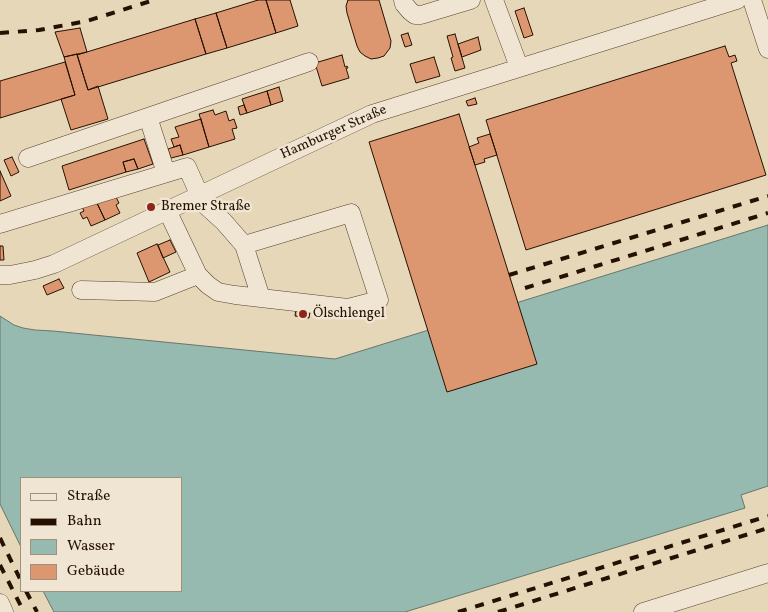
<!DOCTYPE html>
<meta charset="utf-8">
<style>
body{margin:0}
#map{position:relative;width:768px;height:612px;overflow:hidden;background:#e6d7b9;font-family:Vollkorn,serif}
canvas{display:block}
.legend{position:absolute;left:20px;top:477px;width:162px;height:115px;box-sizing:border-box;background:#efe5d2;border:1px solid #9f907e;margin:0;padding:6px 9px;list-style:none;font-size:15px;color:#261100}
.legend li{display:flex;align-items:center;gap:10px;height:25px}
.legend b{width:25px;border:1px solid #9f907e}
</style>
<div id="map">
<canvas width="768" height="612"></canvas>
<ul class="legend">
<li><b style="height:6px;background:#efe5d2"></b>Straße</li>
<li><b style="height:6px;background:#261100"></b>Bahn</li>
<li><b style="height:14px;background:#96b9b0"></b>Wasser</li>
<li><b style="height:14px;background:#dd9770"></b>Gebäude</li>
</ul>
</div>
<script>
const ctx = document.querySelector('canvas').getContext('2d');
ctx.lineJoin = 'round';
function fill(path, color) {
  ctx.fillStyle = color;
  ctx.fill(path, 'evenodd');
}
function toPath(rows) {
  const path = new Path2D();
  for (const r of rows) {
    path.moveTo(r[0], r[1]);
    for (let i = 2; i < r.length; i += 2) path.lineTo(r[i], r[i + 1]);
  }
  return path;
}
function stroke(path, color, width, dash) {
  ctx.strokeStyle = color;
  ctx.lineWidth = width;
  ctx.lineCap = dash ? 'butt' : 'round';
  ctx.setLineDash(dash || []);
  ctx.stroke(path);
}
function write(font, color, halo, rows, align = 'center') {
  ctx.font = font + ' Vollkorn,serif';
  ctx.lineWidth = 5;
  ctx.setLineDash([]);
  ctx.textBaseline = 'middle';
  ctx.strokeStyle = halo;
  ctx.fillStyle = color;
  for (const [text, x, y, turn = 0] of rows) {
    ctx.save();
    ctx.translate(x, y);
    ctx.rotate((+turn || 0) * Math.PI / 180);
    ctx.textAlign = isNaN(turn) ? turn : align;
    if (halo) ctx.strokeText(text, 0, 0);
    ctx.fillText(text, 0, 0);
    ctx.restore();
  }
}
const water = toPath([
 [768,225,768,486,741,495,745,508,405,612,54,612,43,591,181,591,181,478,21,478,21,547,0,504,0,316,14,325,23,328,35,330,53,331,335,359,768,225]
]);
fill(water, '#96b9b0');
stroke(water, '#69766a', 1);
const building = toPath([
 [258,0,266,0,276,33,227,48,216,13,258,0],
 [266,0,290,0,298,26,276,33,266,0],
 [348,0,379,0,391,41,390,48,384,56,378,58,371,59,365,56,360,52,357,46,347,13,346,6,348,0],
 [524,8,533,35,524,38,515,11,524,8],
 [216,13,227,48,206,54,195,19,216,13],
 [195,19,206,54,88,90,77,55,195,19],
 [80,28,87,52,64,57,55,32,80,28],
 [408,33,412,45,405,47,401,35,408,33],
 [455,34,465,68,455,71,451,58,453,57,447,36,455,34],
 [478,37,481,50,462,57,458,44,478,37],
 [725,46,729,57,735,55,737,61,731,63,766,175,526,250,486,120,725,46],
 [77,54,88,90,98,86,108,119,71,130,61,99,75,95,64,57,77,54],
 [342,55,345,67,347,66,348,68,346,68,349,78,322,86,315,63,342,55],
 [434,57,440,76,416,83,410,64,434,57],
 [65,62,75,95,0,118,0,81,65,62],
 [279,87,283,101,271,105,267,91,279,87],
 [267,91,271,105,247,113,242,99,267,91],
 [475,98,477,104,468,106,466,101,475,98],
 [244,105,247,113,240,115,238,107,244,105],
 [213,110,215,115,226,111,229,121,234,119,237,128,232,129,235,139,209,147,199,114,213,110],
 [459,114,537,364,447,392,369,142,459,114],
 [201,119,209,147,183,155,180,145,174,147,171,139,179,137,175,127,201,119],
 [490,134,497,155,484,159,485,162,475,165,469,147,479,143,477,138,490,134],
 [144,139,153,164,138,169,134,159,123,162,126,172,69,190,62,166,144,139],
 [180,145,183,155,171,158,168,149,180,145],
 [12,157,19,172,11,176,4,160,12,157],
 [134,159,138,169,126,172,123,162,134,159],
 [0,171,11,196,0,201,0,171],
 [116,197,119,203,116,205,120,213,105,220,96,201,116,197],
 [96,201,105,220,91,226,87,217,83,219,80,213,84,211,82,207,96,201],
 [170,240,176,252,163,258,158,245,170,240],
 [157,244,170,272,149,282,137,253,157,244],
 [0,246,3,246,4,260,0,260,0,246],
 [59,279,64,288,47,295,43,286,59,279],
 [296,309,310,311,309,318,295,316,296,309]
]);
fill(building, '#dd9770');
stroke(building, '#261100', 1);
const minor = toPath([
 [403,0,404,4,410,11,415,15,421,15,471,0],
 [494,0,519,67],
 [752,0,768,49],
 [148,117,166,173],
 [28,158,309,62],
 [0,224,187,167,203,203,224,222,244,245,351,213,379,300,348,308,235,295,218,292,208,285,198,275],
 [244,245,261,298],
 [0,275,10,275,35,270,54,264,372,114,737,0],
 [81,290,155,292,198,275,167,210],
 [0,603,4,612],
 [643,612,768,573]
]);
stroke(minor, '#56422e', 19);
stroke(minor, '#efe5d2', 18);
stroke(toPath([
 [0,33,39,30,87,21,154,0],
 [509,275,768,196],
 [525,288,768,213],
 [0,538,21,581],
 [0,565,24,612],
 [26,591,37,612],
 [458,612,768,516],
 [498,612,768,528]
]), '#261100', 4, [9, 9]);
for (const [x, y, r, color] of [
 [151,207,5,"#8f2418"],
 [303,314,5,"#8f2418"]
]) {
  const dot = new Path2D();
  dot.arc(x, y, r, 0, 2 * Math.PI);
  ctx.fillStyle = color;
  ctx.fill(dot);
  stroke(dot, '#efe5d2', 2);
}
write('14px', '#261100', '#efe5d2', [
 ["Hamburger Straße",334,133,-24]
]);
write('14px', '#261100', '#efe5d2', [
 ["Bremer Straße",161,207],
 ["Ölschlengel",313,314]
], 'left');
</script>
